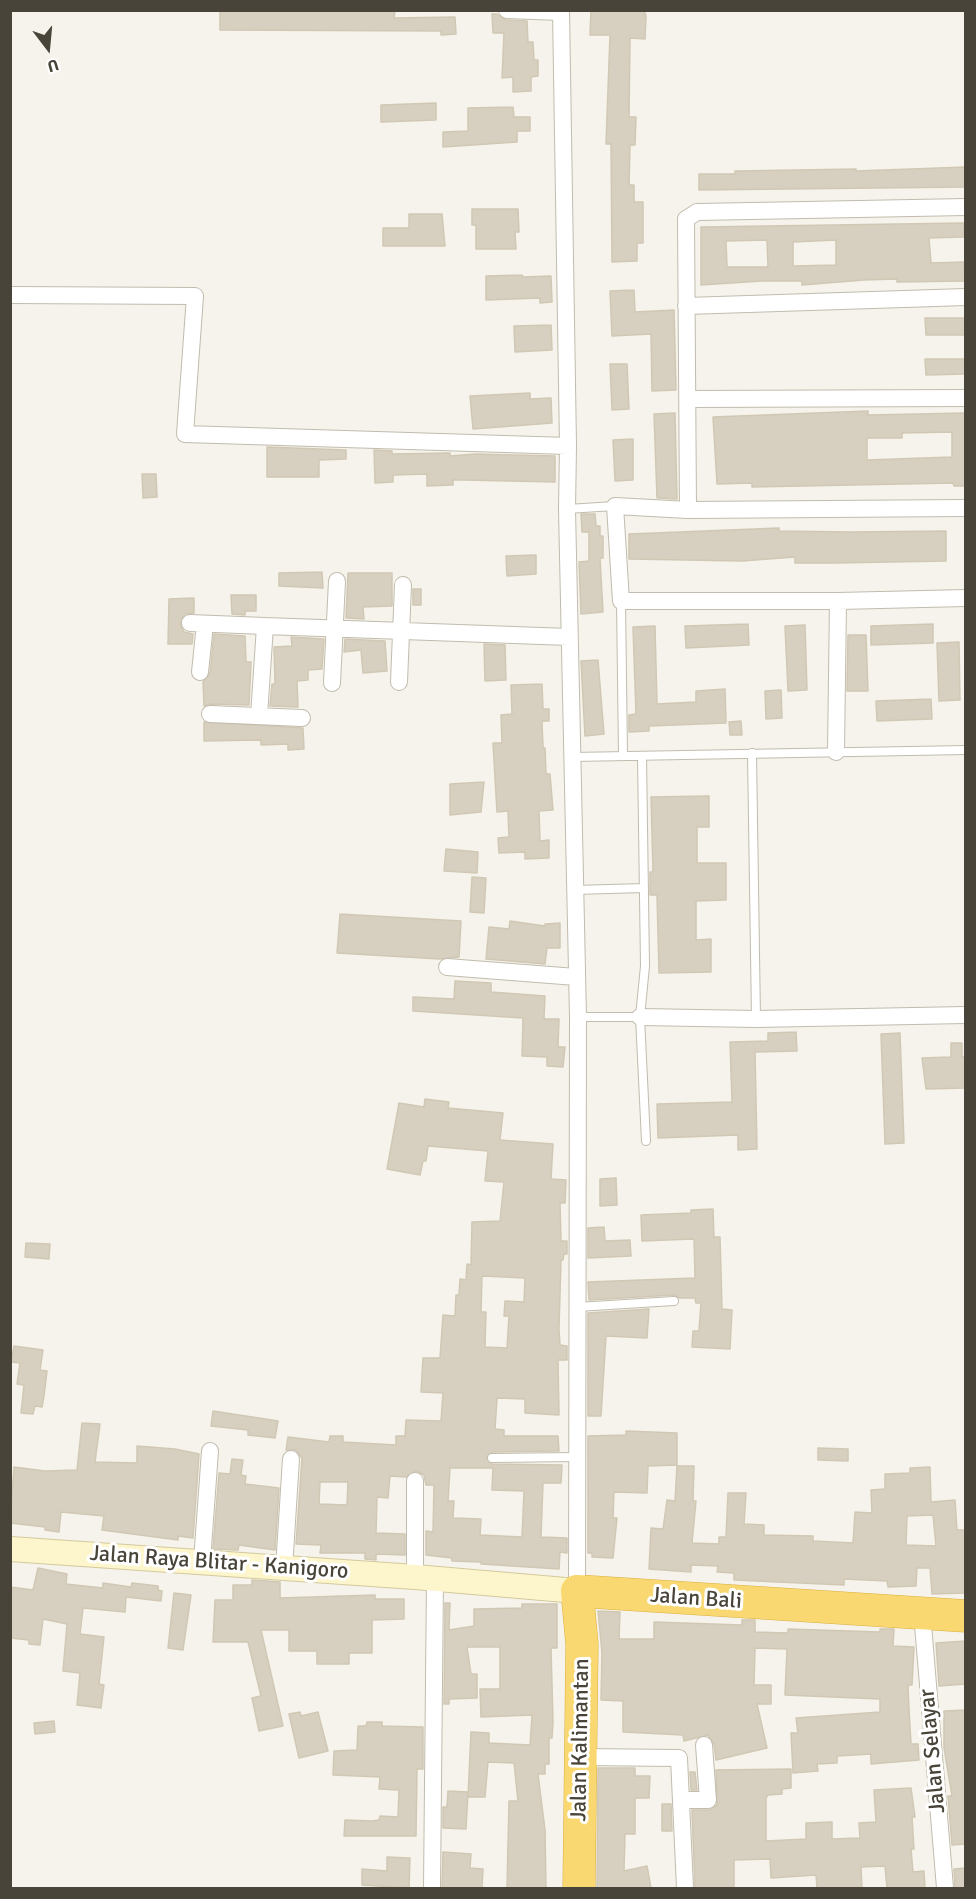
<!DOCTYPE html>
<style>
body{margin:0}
#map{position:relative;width:976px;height:1899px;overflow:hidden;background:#f5f3eb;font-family:Signika,sans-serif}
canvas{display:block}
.frame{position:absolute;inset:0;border:12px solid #494439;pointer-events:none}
.north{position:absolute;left:18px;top:18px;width:60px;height:60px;-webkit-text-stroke:4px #fff;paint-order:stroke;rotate:164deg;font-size:16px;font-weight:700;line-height:24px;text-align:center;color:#494439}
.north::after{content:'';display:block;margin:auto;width:21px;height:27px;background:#494439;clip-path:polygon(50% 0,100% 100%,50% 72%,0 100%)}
</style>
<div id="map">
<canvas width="976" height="1899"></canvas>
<div class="frame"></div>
<div class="north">U</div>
</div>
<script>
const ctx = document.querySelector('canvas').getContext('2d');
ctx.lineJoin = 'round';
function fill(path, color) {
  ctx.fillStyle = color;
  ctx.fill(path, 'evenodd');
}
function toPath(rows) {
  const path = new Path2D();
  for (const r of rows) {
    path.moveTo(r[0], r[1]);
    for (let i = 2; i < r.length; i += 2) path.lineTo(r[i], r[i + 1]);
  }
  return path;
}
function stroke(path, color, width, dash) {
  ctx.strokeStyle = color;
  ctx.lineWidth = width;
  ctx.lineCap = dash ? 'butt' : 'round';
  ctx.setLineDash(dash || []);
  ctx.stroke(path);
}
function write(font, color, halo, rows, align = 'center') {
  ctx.font = font + ' Signika,sans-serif';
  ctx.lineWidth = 6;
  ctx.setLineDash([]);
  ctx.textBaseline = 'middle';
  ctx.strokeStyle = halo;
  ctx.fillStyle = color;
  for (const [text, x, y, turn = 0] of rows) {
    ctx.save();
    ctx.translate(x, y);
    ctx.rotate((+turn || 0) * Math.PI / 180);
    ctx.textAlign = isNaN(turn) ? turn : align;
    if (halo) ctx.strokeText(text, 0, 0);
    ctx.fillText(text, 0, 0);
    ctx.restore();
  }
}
const building = toPath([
 [220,10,395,10,394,18,455,17,456,34,441,35,441,31,220,30,220,10],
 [591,10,644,10,646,16,645,39,630,38,629,117,636,117,635,145,630,145,629,185,634,185,634,202,643,202,643,243,637,243,637,261,612,262,611,144,606,144,610,35,590,35,591,10],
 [492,14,497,14,506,20,527,21,528,42,533,42,534,60,538,60,538,76,531,77,531,91,513,92,513,77,502,78,504,33,493,33,492,14],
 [436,103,436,120,381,122,381,105,436,103],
 [513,107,514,117,530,117,530,131,517,131,517,142,443,147,443,132,468,131,468,108,513,107],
 [966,167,966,187,699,190,699,174,735,174,735,171,856,169,856,171,966,167],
 [472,209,518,209,519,232,515,232,516,249,476,249,476,225,472,225,472,209],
 [409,214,442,214,445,246,383,246,383,228,409,228,409,214],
 [964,223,964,237,929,238,931,263,964,262,965,281,897,282,897,279,864,280,802,285,802,281,762,281,701,285,701,227,964,223],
 [767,240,768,267,727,267,726,241,767,240],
 [836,240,836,265,793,266,793,242,836,240],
 [522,275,523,277,551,276,552,302,540,303,540,298,486,300,486,276,522,275],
 [634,290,635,312,674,310,676,390,652,391,651,334,612,336,610,291,634,290],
 [925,318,966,318,966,335,926,335,925,318],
 [551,325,552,350,515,352,514,326,551,325],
 [925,359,966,359,966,374,926,375,925,359],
 [610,364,627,364,629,409,612,410,610,364],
 [530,393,530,399,551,398,552,423,473,429,470,396,530,393],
 [868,411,868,415,966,413,966,486,954,486,953,483,752,487,752,483,717,484,713,417,868,411],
 [952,432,952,457,867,460,867,438,902,438,902,433,952,432],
 [675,413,677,499,657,498,654,414,675,413],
 [633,439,633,480,615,481,613,440,633,439],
 [267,447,346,450,346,459,319,460,319,477,267,477,267,447],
 [374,450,392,451,392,454,450,453,450,456,475,454,555,456,555,482,464,480,453,480,453,485,427,486,427,474,393,475,393,482,375,483,374,450],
 [142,474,156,474,157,497,143,498,142,474],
 [581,514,595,514,596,526,600,526,600,536,603,536,603,558,600,558,603,612,581,614,579,562,589,561,589,532,582,532,581,514],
 [779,528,779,531,850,532,946,531,946,561,835,563,795,563,795,557,742,561,629,559,629,534,779,528],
 [536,555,536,574,507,576,506,556,536,555],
 [322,572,323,588,279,586,279,573,322,572],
 [348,573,392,573,392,606,363,607,364,619,346,618,348,573],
 [413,589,421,589,421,605,413,605,413,589],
 [231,595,256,595,256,611,245,611,245,615,232,614,231,595],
 [194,598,194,613,185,614,180,623,184,632,193,634,192,644,168,644,169,599,194,598],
 [748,624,749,645,686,648,685,626,748,624],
 [933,624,933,643,871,645,871,626,933,624],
 [805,625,807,690,788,691,785,626,805,625],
 [655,626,657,704,696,702,696,691,725,689,726,723,649,726,649,731,629,732,629,715,636,714,633,627,655,626],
 [214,634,245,636,246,662,251,662,249,705,210,704,204,706,203,682,210,673,214,634],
 [848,635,866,635,868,691,847,691,848,635],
 [291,637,324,639,322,669,308,670,308,680,297,681,298,707,270,706,272,684,275,684,274,647,292,646,291,637],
 [345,639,385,641,387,671,363,673,361,650,344,652,345,639],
 [959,642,960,700,939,701,937,643,959,642],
 [484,644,505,645,506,680,485,681,484,644],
 [598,660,604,734,585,736,581,661,598,660],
 [542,684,543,709,549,709,549,721,542,721,543,748,545,748,546,774,550,774,553,810,539,811,540,841,549,840,549,858,525,859,525,852,499,853,498,838,509,837,508,811,497,812,493,743,502,743,501,715,512,714,511,685,542,684],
 [781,690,782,718,766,719,765,691,781,690],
 [931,699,932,719,877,721,876,701,931,699],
 [741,721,742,735,730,735,729,722,741,721],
 [204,722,303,728,304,749,288,750,288,744,261,745,261,740,204,741,204,722],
 [484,782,481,812,450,815,450,784,484,782],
 [709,796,709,827,697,827,697,863,726,863,726,900,696,901,696,940,711,939,711,972,659,973,657,895,650,895,650,872,653,872,651,797,709,796],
 [446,849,478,852,477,873,444,871,446,849],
 [472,877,486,878,484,913,470,912,472,877],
 [340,914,461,921,459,957,440,959,337,953,340,914],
 [510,921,545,926,545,924,560,923,560,948,547,948,545,964,486,959,489,927,509,929,510,921],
 [455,981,491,983,491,992,545,996,544,1019,559,1019,558,1047,565,1047,563,1067,547,1066,547,1057,522,1056,523,1018,413,1011,413,997,454,999,455,981],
 [796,1032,797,1051,755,1052,757,1149,738,1150,738,1135,658,1138,657,1104,732,1102,730,1042,768,1041,768,1033,796,1032],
 [900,1033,904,1143,885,1144,881,1034,900,1033],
 [951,1043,962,1043,962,1057,966,1056,966,1088,926,1089,922,1058,951,1057,951,1043],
 [425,1099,449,1102,448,1108,503,1113,500,1140,553,1144,551,1179,566,1180,565,1203,560,1203,561,1241,567,1241,567,1254,564,1254,563,1260,561,1260,559,1329,560,1345,567,1346,567,1360,558,1360,559,1415,525,1413,525,1399,497,1398,495,1429,504,1430,504,1436,558,1436,559,1451,492,1452,486,1457,492,1464,562,1465,561,1483,543,1483,541,1537,567,1538,567,1553,560,1552,559,1569,481,1564,481,1562,452,1561,452,1558,426,1555,426,1531,433,1532,434,1485,426,1485,424,1475,416,1471,406,1477,390,1476,388,1498,377,1497,376,1533,405,1534,405,1555,376,1554,376,1560,365,1559,365,1553,320,1553,321,1545,296,1544,302,1458,296,1450,286,1450,288,1437,329,1442,330,1436,343,1436,343,1442,396,1445,396,1436,405,1436,406,1420,441,1421,443,1393,421,1392,423,1358,440,1358,443,1315,455,1316,456,1295,459,1295,460,1279,466,1280,467,1264,471,1265,472,1222,500,1221,504,1182,485,1181,488,1151,428,1146,426,1161,423,1161,420,1175,387,1169,399,1103,424,1107,425,1099],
 [482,1276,525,1278,524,1302,505,1301,504,1316,509,1316,507,1348,485,1347,486,1312,481,1312,482,1276],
 [450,1468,493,1468,492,1490,524,1491,522,1537,480,1535,481,1519,453,1518,454,1501,448,1501,450,1468],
 [320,1482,348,1482,347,1505,319,1504,320,1482],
 [616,1178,617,1205,600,1206,600,1179,616,1178],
 [713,1209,714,1237,720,1237,722,1309,732,1310,730,1349,692,1347,693,1331,699,1331,701,1303,696,1303,695,1298,680,1298,674,1295,589,1300,588,1282,695,1278,694,1239,642,1241,641,1215,691,1213,691,1210,713,1209],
 [604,1227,605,1241,630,1240,631,1256,588,1258,588,1228,604,1227],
 [26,1243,50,1244,49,1259,25,1257,26,1243],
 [649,1309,647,1338,606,1336,601,1416,588,1416,588,1313,649,1309],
 [14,1346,43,1350,40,1370,47,1371,44,1396,42,1407,35,1406,33,1414,21,1413,24,1385,17,1384,20,1363,11,1362,14,1346],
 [213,1411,278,1421,275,1438,248,1435,248,1430,211,1426,213,1411],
 [82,1423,100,1424,95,1462,137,1463,137,1446,175,1449,199,1454,193,1538,178,1536,178,1540,102,1530,104,1516,61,1512,59,1532,45,1530,45,1527,10,1523,14,1467,45,1471,77,1470,82,1423],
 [626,1431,677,1433,677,1465,648,1466,647,1493,614,1492,613,1518,617,1518,613,1558,592,1557,592,1553,588,1553,588,1436,626,1435,626,1431],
 [818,1448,848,1449,848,1461,818,1460,818,1448],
 [232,1459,243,1460,241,1475,246,1476,245,1484,279,1488,275,1550,239,1545,238,1550,213,1549,219,1473,230,1474,232,1459],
 [677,1466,694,1466,693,1501,696,1501,692,1543,719,1544,719,1537,726,1537,728,1493,746,1493,744,1524,764,1525,764,1535,813,1536,813,1541,853,1543,855,1512,872,1513,871,1490,885,1489,885,1474,910,1473,910,1468,930,1467,931,1502,955,1500,957,1530,966,1530,966,1593,932,1594,930,1568,917,1568,916,1586,888,1587,887,1581,844,1579,844,1585,734,1580,734,1573,717,1572,718,1566,691,1565,691,1572,649,1569,651,1528,663,1529,667,1500,675,1501,677,1466],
 [933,1515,936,1546,906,1545,907,1516,933,1515],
 [38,1568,67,1574,66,1584,103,1588,103,1583,131,1587,132,1583,158,1586,158,1590,162,1591,161,1601,126,1597,125,1612,83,1608,80,1634,104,1637,99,1684,104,1685,101,1708,77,1705,80,1673,63,1671,67,1624,43,1619,40,1645,29,1644,29,1640,10,1638,10,1587,33,1590,38,1568],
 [252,1580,280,1582,280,1598,375,1595,375,1599,404,1599,404,1619,372,1620,372,1653,349,1653,349,1664,317,1664,317,1651,289,1651,289,1630,261,1630,283,1726,259,1731,252,1698,261,1696,248,1642,213,1642,215,1600,233,1600,233,1585,252,1585,252,1580],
 [174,1593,191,1595,183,1650,168,1648,174,1593],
 [445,1603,450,1603,449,1630,474,1626,474,1609,522,1608,522,1604,557,1604,557,1648,551,1648,553,1722,552,1738,549,1738,549,1764,545,1764,545,1774,538,1774,545,1830,546,1888,507,1888,509,1801,518,1801,514,1763,488,1762,485,1797,468,1797,471,1732,489,1733,489,1743,530,1745,532,1715,481,1717,480,1689,500,1689,500,1647,467,1647,471,1674,477,1674,477,1698,449,1699,449,1704,444,1704,445,1603],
 [598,1611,620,1612,619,1639,654,1639,654,1622,742,1625,742,1620,755,1620,755,1632,788,1633,788,1629,880,1632,880,1629,894,1629,893,1646,914,1647,912,1685,908,1685,909,1709,911,1744,918,1744,919,1760,871,1764,871,1754,837,1756,837,1763,817,1764,818,1771,793,1773,791,1733,798,1733,796,1718,880,1712,880,1699,785,1695,787,1649,755,1648,754,1685,771,1685,771,1704,757,1704,767,1748,716,1760,714,1744,708,1735,684,1741,683,1735,623,1732,623,1701,601,1700,602,1653,598,1611],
 [966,1641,966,1684,939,1686,936,1643,966,1641],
 [966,1710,966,1844,952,1845,948,1796,952,1796,944,1748,944,1711,966,1710],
 [300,1712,301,1716,318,1712,328,1751,299,1758,289,1714,300,1712],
 [54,1721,55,1732,35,1734,34,1723,54,1721],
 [367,1722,382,1722,382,1726,423,1727,423,1769,417,1769,416,1836,344,1836,345,1820,372,1821,379,1820,380,1816,398,1817,399,1790,379,1789,380,1777,333,1775,334,1751,357,1750,358,1726,366,1726,367,1722],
 [598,1768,635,1768,635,1776,650,1776,649,1798,635,1798,635,1834,625,1834,624,1871,647,1866,651,1888,597,1888,598,1768],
 [791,1769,791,1788,782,1789,782,1794,768,1795,766,1798,766,1841,806,1839,806,1823,832,1822,832,1839,860,1838,859,1823,876,1822,874,1790,911,1788,915,1817,912,1817,914,1849,911,1849,913,1872,924,1871,925,1888,887,1888,885,1866,861,1867,862,1888,817,1888,816,1875,771,1878,770,1859,734,1860,734,1888,695,1888,692,1810,709,1810,717,1805,716,1770,791,1769],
 [690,1772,695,1772,697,1790,691,1790,690,1772],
 [448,1791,468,1792,466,1829,443,1828,443,1807,447,1807,448,1791],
 [662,1804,671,1804,672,1831,662,1831,662,1804],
 [443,1852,471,1854,470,1868,483,1869,482,1888,442,1888,443,1852],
 [387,1857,410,1858,409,1888,362,1885,362,1869,387,1871,387,1857],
 [966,1868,966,1888,955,1888,954,1869,966,1868]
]);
fill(building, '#d7d0c1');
stroke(building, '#d1c8b4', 1.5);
const lane = toPath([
 [567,509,615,506],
 [621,601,623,754],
 [752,753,756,1019],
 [572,757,966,750],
 [575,890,644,888],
 [578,1017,640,1017,646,1141],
 [640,1017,645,966,642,756],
 [577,1307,674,1301],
 [492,1458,575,1457]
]);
const street = toPath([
 [507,10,561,12],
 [561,10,568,446,567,509,578,1017,577,1591],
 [10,295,195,296,185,434,568,446],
 [686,306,966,297],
 [688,399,966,398],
 [966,508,688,510,615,506,621,601,838,601,966,598],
 [688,510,686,219,697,212,966,207],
 [190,623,265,626],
 [200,672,205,624],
 [399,682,403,585],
 [332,683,337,581],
 [210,714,302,718],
 [259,716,265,626,569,637],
 [836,752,838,601],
 [447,967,576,977],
 [640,1017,756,1019,966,1015],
 [415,1481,415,1577],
 [202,1561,210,1451],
 [284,1568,291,1459],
 [922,1613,945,1888],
 [581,1757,679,1758,685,1888],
 [681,1800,708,1800,704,1745],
 [432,1888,435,1579]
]);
const secondary = toPath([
 [10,1549,415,1577,577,1591]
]);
const highway = toPath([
 [579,1888,582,1644,577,1591,966,1616]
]);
stroke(lane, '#c1bcae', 10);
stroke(street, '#c1bcae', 18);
stroke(secondary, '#d4c99c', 26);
stroke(highway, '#daaf40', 33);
stroke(lane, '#fff', 8);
stroke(street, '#fff', 16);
stroke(secondary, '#fdf6cd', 24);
stroke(highway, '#fad871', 32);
write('22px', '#494439', '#fff', [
 ["Jalan Raya Blitar - Kanigoro",219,1563,4],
 ["Jalan Bali",696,1599,4],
 ["Jalan Kalimantan",581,1740,-89],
 ["Jalan Selayar",933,1751,-95]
]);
</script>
